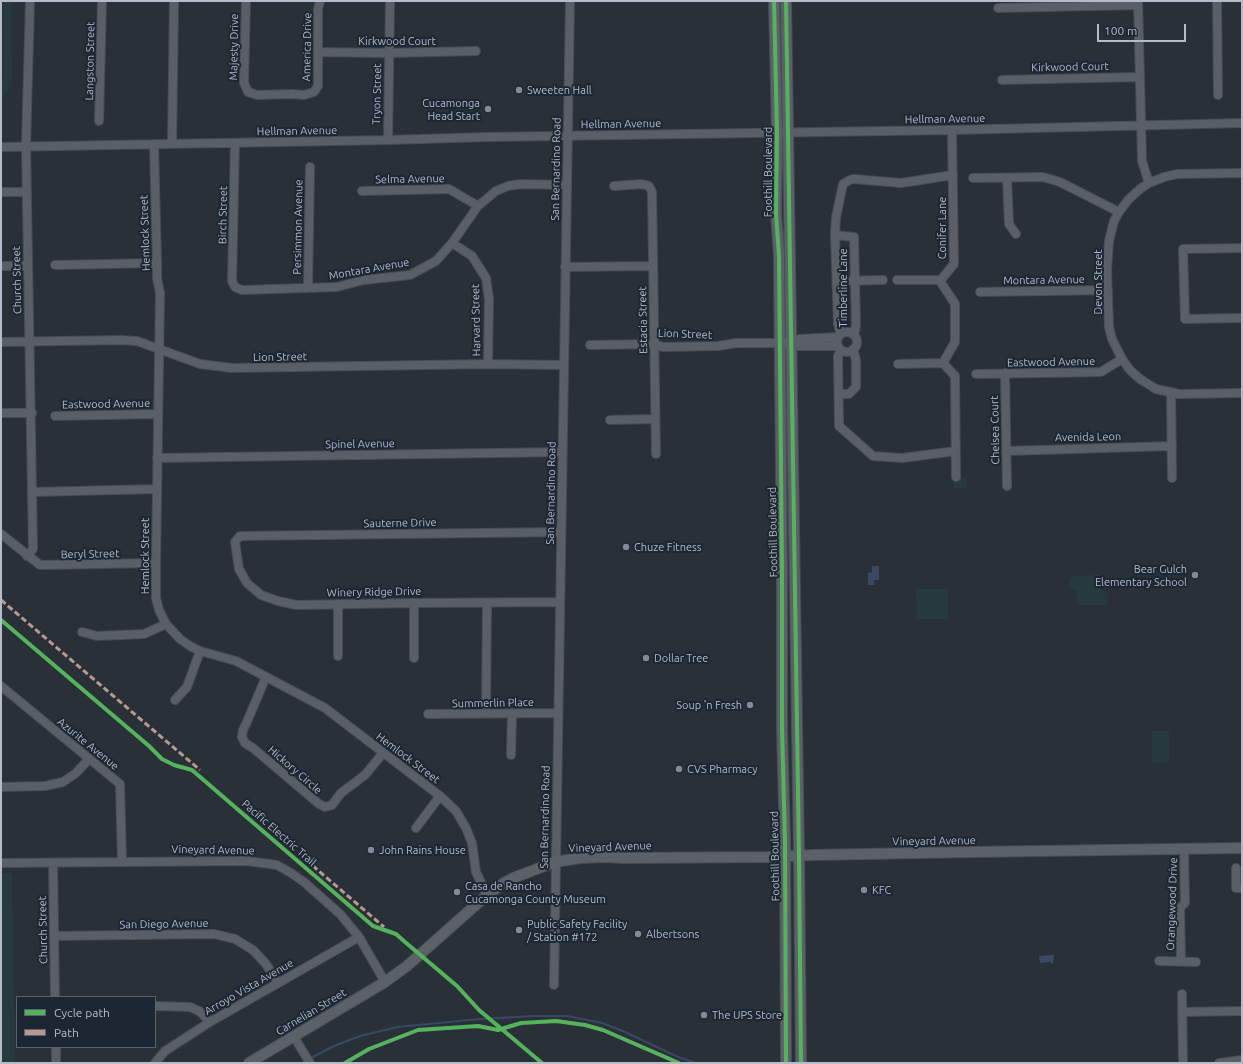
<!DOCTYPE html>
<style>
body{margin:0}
#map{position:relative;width:1243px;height:1064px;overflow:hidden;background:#2a3038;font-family:Ubuntu,sans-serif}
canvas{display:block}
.frame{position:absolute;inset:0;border:2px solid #b4bcc9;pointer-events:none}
.legend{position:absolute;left:16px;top:996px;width:140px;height:52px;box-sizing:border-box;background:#1d2633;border:1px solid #59626f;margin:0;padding:5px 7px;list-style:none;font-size:12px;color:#b4bcc9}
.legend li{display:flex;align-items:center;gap:8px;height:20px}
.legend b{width:20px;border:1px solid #59626f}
.scale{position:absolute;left:1097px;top:24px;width:89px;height:18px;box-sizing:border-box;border:2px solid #b4bcc9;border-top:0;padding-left:5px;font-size:12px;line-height:14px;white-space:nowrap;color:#b4bcc9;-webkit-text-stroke:3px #1d2633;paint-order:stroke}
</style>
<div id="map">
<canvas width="1243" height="1064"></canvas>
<div class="frame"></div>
<ul class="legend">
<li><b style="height:5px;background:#56b35d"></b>Cycle path</li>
<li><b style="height:5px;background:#b69a8f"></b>Path</li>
</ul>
<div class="scale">100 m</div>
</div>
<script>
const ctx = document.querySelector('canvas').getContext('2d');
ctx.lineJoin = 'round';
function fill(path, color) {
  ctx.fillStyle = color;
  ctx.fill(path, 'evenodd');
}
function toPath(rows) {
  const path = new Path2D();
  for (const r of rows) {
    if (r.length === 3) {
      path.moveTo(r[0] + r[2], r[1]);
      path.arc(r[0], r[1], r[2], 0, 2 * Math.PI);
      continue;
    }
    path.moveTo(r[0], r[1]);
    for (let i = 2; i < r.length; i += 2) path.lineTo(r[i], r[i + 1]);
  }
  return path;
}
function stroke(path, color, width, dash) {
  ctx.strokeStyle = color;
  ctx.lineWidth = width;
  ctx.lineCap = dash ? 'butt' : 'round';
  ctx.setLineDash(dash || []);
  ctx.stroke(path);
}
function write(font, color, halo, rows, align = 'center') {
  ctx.font = font + ' Ubuntu,sans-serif';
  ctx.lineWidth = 4;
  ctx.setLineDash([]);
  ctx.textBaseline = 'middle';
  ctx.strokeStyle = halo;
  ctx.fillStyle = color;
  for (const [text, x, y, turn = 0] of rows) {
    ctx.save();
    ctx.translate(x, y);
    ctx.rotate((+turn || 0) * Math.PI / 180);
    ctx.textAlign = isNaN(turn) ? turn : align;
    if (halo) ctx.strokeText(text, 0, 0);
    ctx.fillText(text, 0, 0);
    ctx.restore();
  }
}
fill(toPath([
 [3,1,11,1,12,76,10,87,1,100,1,86,3,79,4,70],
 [954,478,966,478,967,488,954,488],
 [1098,575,1100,577,1101,590,1106,592,1107,603,1105,605,1080,605,1077,603,1077,590,1074,590,1070,588,1070,579,1072,576],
 [919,589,946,589,948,591,948,616,945,619,920,619,917,617,916,592],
 [1152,731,1169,731,1169,762,1152,763],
 [1,873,12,873,15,1063,1,1063]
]), '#273a3e');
fill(toPath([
 [872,566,879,566,879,580,874,580,874,585,868,585,868,573,872,572],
 [1054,955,1053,964,1052,964,1051,962,1040,963,1039,956]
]), '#384963');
stroke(toPath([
 [309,1059,334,1046,360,1036,397,1027,480,1019,533,1016,567,1016,602,1023,625,1032,678,1057,696,1063]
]), '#384963', 2);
const minor = toPath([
 [246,1,244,83,248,92,257,95,292,94,304,95,314,92,318,86,318,9,320,1],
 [1138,1,1142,161,1149,183],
 [1217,1,1218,95],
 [998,8,1138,5],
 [318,52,389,53,476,51],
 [1002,80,1140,77],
 [99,121,102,1],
 [952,130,954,264,940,281,955,304,955,342,943,363,955,376,956,477],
 [388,140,390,1],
 [235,143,232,281,235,287,242,290,337,287,364,280,410,275,436,261,452,243,478,206,496,191,508,186,521,184,567,185],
 [154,144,157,263,157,278,160,293,156,563,156,598,159,610,166,624,180,639,190,646,200,651,236,661,325,708,440,796,456,811,466,828,472,843,476,872,487,895],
 [172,144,174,1],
 [1,147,388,140,487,137,952,130,1242,123],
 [1242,173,1177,174,1164,177,1149,183,1140,189,1129,199,1119,212,1114,221,1109,241,1107,270,1109,327,1112,339,1122,359,1130,370,1140,379,1156,389,1179,394,1242,393],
 [973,178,1043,177,1060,182,1119,212],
 [1007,178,1009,224,1016,234],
 [614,186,642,184,649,186,652,192,656,454],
 [362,191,449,189,478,206],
 [1,192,27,192],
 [835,235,854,237,856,325,855,331,852,334],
 [452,243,472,256,486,278,489,299,488,364],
 [1242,248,1183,249,1185,319,1242,318],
 [55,265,157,263],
 [1,266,28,266],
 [565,267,653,266],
 [897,280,937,280,940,281],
 [837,281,883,280],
 [308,287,310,167],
 [980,292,1108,290],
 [847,342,10],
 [841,334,838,324,835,235,836,217,843,184,850,180,854,179,901,183,953,175],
 [1,342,121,340,137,341,200,364,232,368,488,364,564,365],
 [786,344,800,346,838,346],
 [590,345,654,344,663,347,718,346,736,343,780,343,800,339,838,337],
 [841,350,838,356,839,426,873,456,902,458,956,451],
 [898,364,943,363],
 [1005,373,1007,486],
 [976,374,1101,372,1122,359],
 [1171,393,1172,478],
 [839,394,849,394,856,387,856,360,853,349],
 [1,413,32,413],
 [55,416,157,414],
 [610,420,655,419],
 [1006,451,1172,446],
 [157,458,562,452],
 [33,492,157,489],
 [1,534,40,565,156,563],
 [27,556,33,549,26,146,30,1],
 [560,602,414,603,296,605,278,601,261,595,247,583,239,569,235,542,240,536,561,532],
 [338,604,338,656],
 [82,632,97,636,144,634,166,624],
 [414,658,414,603],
 [266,677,246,724,243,730,242,737,245,743,253,748,319,804,325,807,332,805,341,793,365,775,383,753],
 [1,686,120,784,122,862],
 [175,700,187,687,200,651],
 [486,713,487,603],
 [428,714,558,713],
 [511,755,512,713],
 [1,787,45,786,63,782,76,773,89,759],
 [416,828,440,796],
 [1,863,247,861,277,865,291,873,304,882,340,914,359,937,385,982],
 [53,863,55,997],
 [1236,868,1236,888,1242,888],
 [54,936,214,934,235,939,253,950,266,964,278,983],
 [1159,961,1196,962],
 [1181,961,1180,908,1185,903,1184,849],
 [554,985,570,1],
 [1182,994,1183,1063],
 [155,1006,190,1007,199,1011,210,1022],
 [1182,1012,1242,1011],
 [294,1037,310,1063],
 [56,1047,56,1063],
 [155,1063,165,1051,210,1022,359,937],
 [1219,1063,1242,1060]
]);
const major = toPath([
 [774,1,777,132,776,213,779,256,782,576,782,728,785,841,786,1063],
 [786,1,799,856,801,1063],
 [249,1063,385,982,407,966,487,895,504,883,513,878,555,862,580,858,604,857,624,858,769,857,813,855,972,852,1242,848]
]);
stroke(minor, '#484c53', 10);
stroke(major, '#484c55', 12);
stroke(minor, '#5a5e66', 8);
stroke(major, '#5c6168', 10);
stroke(toPath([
 [1,600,200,770],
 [299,854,384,927]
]), '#b69a8f', 3, [6, 3]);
stroke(toPath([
 [774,1,777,132,776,213,779,256,782,576,782,728,785,841,786,1063],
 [786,1,799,856,801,1063],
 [1,620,149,746,162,759,174,765,192,770,373,926,396,934,405,942,457,986,479,1010,542,1063],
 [345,1063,369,1049,418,1030,478,1026,498,1030,521,1023,556,1021,585,1025,603,1030,679,1063]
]), '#56b35d', 4);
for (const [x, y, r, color] of [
 [519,90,4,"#848b96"],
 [488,109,4,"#848b96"],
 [626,547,4,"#848b96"],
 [1195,575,4,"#848b96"],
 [646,658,4,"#848b96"],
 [750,705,4,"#848b96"],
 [679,769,4,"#848b96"],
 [371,850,4,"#848b96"],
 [864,890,4,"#848b96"],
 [457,892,4,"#848b96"],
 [519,930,4,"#848b96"],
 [638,934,4,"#848b96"],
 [704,1015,4,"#848b96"]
]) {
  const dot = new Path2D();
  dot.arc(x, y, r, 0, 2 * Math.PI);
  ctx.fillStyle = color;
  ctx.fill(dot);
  stroke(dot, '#1d2633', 1.5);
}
write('11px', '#b4bcc9', '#1d2633', [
 ["Kirkwood Court",397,41],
 ["Majesty Drive",234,47,-89],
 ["America Drive",307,47,-89],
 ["Langston Street",90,61,-89],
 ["Kirkwood Court",1070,67,-1],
 ["Tryon Street",377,94,-89],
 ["Hellman Avenue",945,119,-1],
 ["Hellman Avenue",621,124,-1],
 ["Hellman Avenue",297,131,-1],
 ["San Bernardino Road",556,169,-89],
 ["Foothill Boulevard",768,172,-90],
 ["Selma Avenue",410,179,-1],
 ["Birch Street",223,215,-89],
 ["Persimmon Avenue",298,227,-89],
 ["Conifer Lane",942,228,-90],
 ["Hemlock Street",145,233,-92],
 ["Montara Avenue",369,269,-10],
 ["Church Street",17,280,-91],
 ["Montara Avenue",1044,280,-1],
 ["Devon Street",1098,282,-90],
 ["Timberline Lane",843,288,-90],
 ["Harvard Street",476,320,-91],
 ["Estacia Street",643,320,-91],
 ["Lion Street",685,334,2],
 ["Lion Street",280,357,-1],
 ["Eastwood Avenue",1051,362,-1],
 ["Eastwood Avenue",106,404,-1],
 ["Chelsea Court",995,430,-91],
 ["Avenida Leon",1088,437,-1],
 ["Spinel Avenue",360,444,-1],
 ["San Bernardino Road",551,493,-89],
 ["Sauterne Drive",400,523,-1],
 ["Foothill Boulevard",773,532,-91],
 ["Beryl Street",90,554,-1],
 ["Hemlock Street",145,556,-90],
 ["Winery Ridge Drive",374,592,-1],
 ["Summerlin Place",493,703,-1],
 ["Azurite Avenue",88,744,39],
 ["Hemlock Street",408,758,37],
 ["Hickory Circle",295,770,41],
 ["San Bernardino Road",545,817,-89],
 ["Pacific Electric Trail",279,833,41],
 ["Vineyard Avenue",934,841,-1],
 ["Vineyard Avenue",610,847,-2],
 ["Vineyard Avenue",213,850,1],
 ["Foothill Boulevard",775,856,-91],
 ["Orangewood Drive",1172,904,-88],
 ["San Diego Avenue",164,924,-1],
 ["Church Street",43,930,-91],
 ["Arroyo Vista Avenue",249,987,-30],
 ["Carnelian Street",311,1012,-31]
]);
write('11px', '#b4bcc9', '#1d2633', [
 ["Sweeten Hall",527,90],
 ["Cucamonga",480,103,"right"],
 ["Head Start",480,116,"right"],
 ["Chuze Fitness",634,547],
 ["Bear Gulch",1187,569,"right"],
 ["Elementary School",1187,582,"right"],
 ["Dollar Tree",654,658],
 ["Soup 'n Fresh",742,705,"right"],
 ["CVS Pharmacy",687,769],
 ["John Rains House",379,850],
 ["Casa de Rancho",465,886],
 ["Cucamonga County Museum",465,899],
 ["KFC",872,890],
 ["Public Safety Facility",527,924],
 ["/ Station #172",527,937],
 ["Albertsons",646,934],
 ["The UPS Store",712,1015]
], 'left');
</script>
